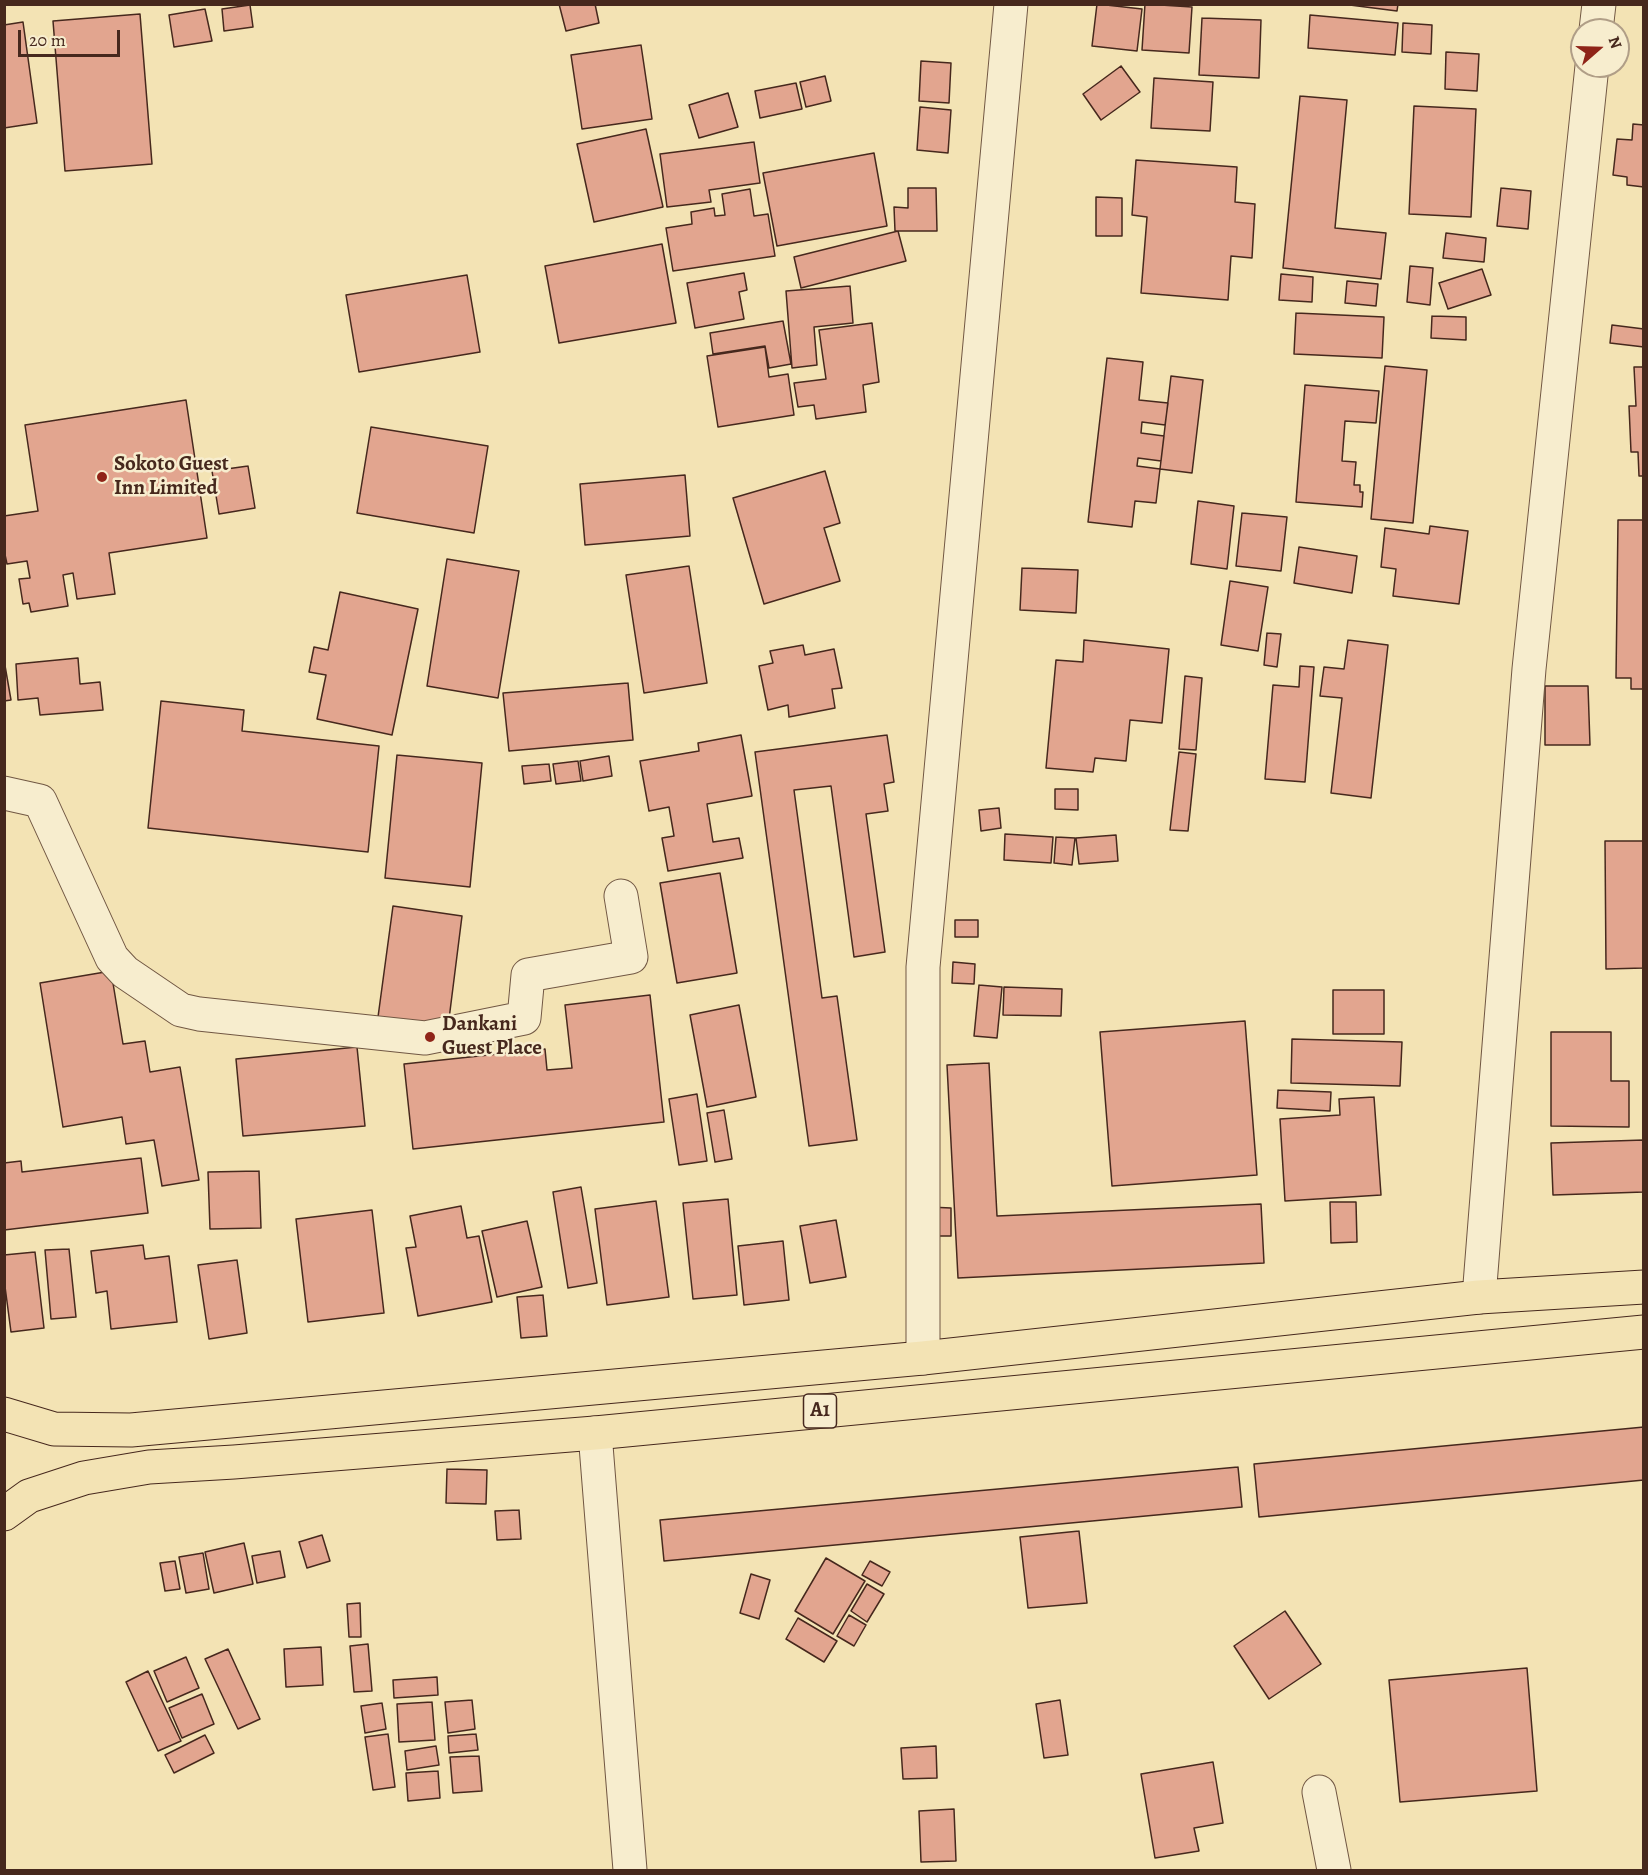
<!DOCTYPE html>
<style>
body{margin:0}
#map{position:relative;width:1648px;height:1875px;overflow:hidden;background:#f3e3b4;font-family:Alegreya,serif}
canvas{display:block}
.frame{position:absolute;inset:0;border:6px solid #46281d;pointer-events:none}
.north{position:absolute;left:1570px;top:18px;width:60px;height:60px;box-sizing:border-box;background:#f7edce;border:2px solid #b09e87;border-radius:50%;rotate:70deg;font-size:16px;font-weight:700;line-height:24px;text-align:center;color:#46281d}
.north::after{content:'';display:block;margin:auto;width:21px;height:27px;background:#8f2418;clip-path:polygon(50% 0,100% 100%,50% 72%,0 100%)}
.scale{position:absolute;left:18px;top:30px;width:102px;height:27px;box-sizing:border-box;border:3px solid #46281d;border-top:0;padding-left:8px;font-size:18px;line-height:21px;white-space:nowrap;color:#46281d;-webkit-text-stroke:4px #f7edce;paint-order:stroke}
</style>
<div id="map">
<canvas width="1648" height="1875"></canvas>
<div class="frame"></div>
<div class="north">N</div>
<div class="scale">20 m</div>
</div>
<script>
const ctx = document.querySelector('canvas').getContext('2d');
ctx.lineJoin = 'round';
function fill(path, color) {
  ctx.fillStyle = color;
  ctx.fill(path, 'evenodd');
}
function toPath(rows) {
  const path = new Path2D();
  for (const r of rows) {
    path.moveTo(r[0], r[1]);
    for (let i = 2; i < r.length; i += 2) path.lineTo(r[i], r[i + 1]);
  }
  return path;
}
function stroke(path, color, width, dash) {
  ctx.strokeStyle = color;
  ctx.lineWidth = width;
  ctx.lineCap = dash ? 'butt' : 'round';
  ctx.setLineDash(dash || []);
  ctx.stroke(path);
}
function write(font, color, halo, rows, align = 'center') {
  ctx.font = font + ' Alegreya,serif';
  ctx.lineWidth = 5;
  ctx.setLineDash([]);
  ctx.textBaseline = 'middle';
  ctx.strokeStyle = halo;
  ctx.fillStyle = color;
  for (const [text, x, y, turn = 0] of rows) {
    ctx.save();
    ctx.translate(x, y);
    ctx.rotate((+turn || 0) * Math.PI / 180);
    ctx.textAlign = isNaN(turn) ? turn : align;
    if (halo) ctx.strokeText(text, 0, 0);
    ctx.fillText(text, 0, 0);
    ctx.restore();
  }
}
const building = toPath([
 [559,4,595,4,599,23,566,31,559,4],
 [1097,4,1142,9,1137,51,1092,46,1097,4],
 [1145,4,1192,7,1189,53,1142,50,1145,4],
 [1342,4,1398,4,1397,11,1342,4],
 [250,5,253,27,224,31,222,9,250,5],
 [205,9,212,41,174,47,169,15,205,9],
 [140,14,152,164,65,171,53,21,140,14],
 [1310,15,1398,23,1395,55,1308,48,1310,15],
 [1202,18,1261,20,1259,78,1199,75,1202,18],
 [23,22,37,123,4,128,4,25,23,22],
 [1403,23,1432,25,1431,54,1402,52,1403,23],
 [641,45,652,119,582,129,571,55,641,45],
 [1446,52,1479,54,1477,91,1445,89,1446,52],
 [921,61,951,63,949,103,919,101,921,61],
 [1121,66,1140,92,1101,120,1083,94,1121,66],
 [825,76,831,101,806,107,800,82,825,76],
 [1154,78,1213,82,1210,131,1151,128,1154,78],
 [796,83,802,109,760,118,755,91,796,83],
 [728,93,738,127,699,138,689,105,728,93],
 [1300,96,1347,100,1335,228,1386,233,1381,279,1283,268,1300,96],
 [1414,106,1476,109,1471,217,1409,214,1414,106],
 [920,107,951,110,948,153,917,150,920,107],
 [1633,124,1644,125,1644,187,1627,185,1627,177,1613,175,1617,139,1632,140,1633,124],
 [646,129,663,207,594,222,577,144,646,129],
 [754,142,760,183,709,190,711,202,667,207,660,154,754,142],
 [874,153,887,226,777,246,763,173,874,153],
 [1136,160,1237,167,1235,202,1255,204,1252,258,1231,256,1228,300,1141,293,1147,217,1132,215,1136,160],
 [908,188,936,188,937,231,895,231,894,207,908,208,908,188],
 [1501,188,1531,191,1528,229,1497,226,1501,188],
 [750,189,754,216,768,214,775,256,673,271,666,228,692,224,691,212,714,208,715,216,725,215,722,194,750,189],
 [1096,197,1122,198,1122,236,1096,236,1096,197],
 [898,231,906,261,801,288,794,257,898,231],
 [1446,233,1486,238,1484,262,1443,258,1446,233],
 [662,244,676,323,559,343,545,266,662,244],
 [1410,266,1433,268,1430,305,1407,302,1410,266],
 [1482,269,1491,295,1448,309,1439,283,1482,269],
 [744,273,747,290,739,292,744,319,695,328,687,283,744,273],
 [1281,274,1313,277,1312,302,1279,300,1281,274],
 [467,275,480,352,359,372,346,295,467,275],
 [1347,281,1378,284,1376,306,1345,303,1347,281],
 [850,286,853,323,814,327,817,365,792,368,786,291,850,286],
 [1296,313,1384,317,1382,358,1294,354,1296,313],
 [1432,316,1466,317,1466,340,1431,338,1432,316],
 [783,321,791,364,769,368,765,346,713,354,710,333,783,321],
 [872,323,879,382,863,385,866,412,816,419,814,405,798,407,794,383,826,379,819,330,872,323],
 [1612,325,1644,329,1644,347,1610,343,1612,325],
 [765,347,769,377,788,374,794,415,718,427,707,356,765,347],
 [1107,358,1143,362,1139,400,1168,403,1165,425,1142,422,1141,433,1164,436,1161,461,1138,458,1137,466,1160,469,1156,503,1135,501,1132,527,1088,522,1107,358],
 [1385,366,1427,370,1413,523,1371,519,1385,366],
 [1634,367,1644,367,1644,476,1639,476,1638,452,1631,452,1629,406,1636,406,1634,367],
 [1171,376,1203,380,1192,473,1160,469,1171,376],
 [1305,385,1379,391,1376,423,1345,421,1342,461,1356,462,1354,485,1360,485,1360,492,1363,492,1362,507,1296,502,1305,385],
 [186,400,207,538,109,553,115,594,77,599,73,573,63,575,68,606,31,612,29,603,23,604,19,579,30,578,27,561,7,564,4,550,4,516,38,511,25,425,186,400],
 [371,427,488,446,474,533,357,513,371,427],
 [248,466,255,508,219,514,212,471,248,466],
 [825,471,840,523,824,528,840,581,764,604,733,498,825,471],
 [685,475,690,536,585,545,580,484,685,475],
 [1198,501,1234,506,1227,569,1191,564,1198,501],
 [1242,513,1287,517,1281,571,1236,566,1242,513],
 [1618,520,1644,520,1644,689,1631,689,1631,678,1616,678,1618,520],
 [1430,526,1468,531,1459,604,1393,596,1396,569,1381,567,1385,528,1429,534,1430,526],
 [1299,547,1357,556,1352,593,1294,583,1299,547],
 [447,559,519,571,498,698,427,686,447,559],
 [689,566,707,683,644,693,626,575,689,566],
 [1022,568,1078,570,1076,613,1020,610,1022,568],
 [1230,581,1268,587,1258,651,1221,645,1230,581],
 [340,592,418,609,392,735,317,719,326,675,309,672,314,647,328,650,340,592],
 [1267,633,1281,634,1277,667,1264,665,1267,633],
 [1084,640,1169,649,1162,723,1130,720,1126,761,1095,758,1093,772,1046,768,1056,660,1083,662,1084,640],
 [1348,640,1388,645,1371,798,1331,793,1342,698,1320,696,1324,667,1344,669,1348,640],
 [803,645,805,655,834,649,842,688,832,689,835,708,789,717,788,705,768,710,759,666,773,663,770,651,803,645],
 [78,658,80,684,100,682,103,710,40,715,38,698,18,700,16,664,78,658],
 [4,660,11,700,4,701,4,660],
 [1300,666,1314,667,1305,782,1265,779,1273,685,1299,687,1300,666],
 [1185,676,1202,678,1196,750,1179,749,1185,676],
 [628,683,633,740,509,751,503,693,628,683],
 [1545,686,1588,686,1590,745,1545,745,1545,686],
 [161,701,244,710,242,731,379,746,368,852,148,828,161,701],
 [741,735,752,796,707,804,713,842,739,838,743,858,668,871,662,838,674,836,669,807,649,811,640,761,699,751,698,743,741,735],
 [887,735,894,782,884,784,888,811,866,814,885,952,854,957,831,786,794,790,822,998,837,996,857,1140,809,1146,755,752,887,735],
 [1179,752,1196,754,1188,831,1170,830,1179,752],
 [397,755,482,763,470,887,385,878,397,755],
 [609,756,612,776,583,781,580,761,609,756],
 [578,761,581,781,556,784,553,764,578,761],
 [549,764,551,781,524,784,522,766,549,764],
 [1055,789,1078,789,1078,810,1055,809,1055,789],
 [999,808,1001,828,981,831,979,810,999,808],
 [1005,834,1053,837,1051,863,1004,860,1005,834],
 [1116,835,1118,861,1079,864,1076,838,1116,835],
 [1056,837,1075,838,1072,865,1054,863,1056,837],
 [1605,841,1644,841,1644,968,1606,969,1605,841],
 [720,873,737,973,677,983,660,883,720,873],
 [393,906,462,916,448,1027,378,1017,393,906],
 [955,920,978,920,978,937,955,937,955,920],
 [953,962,975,964,974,984,952,983,953,962],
 [111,971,123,1044,145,1041,150,1072,180,1067,199,1180,162,1186,154,1140,126,1144,122,1117,63,1127,40,983,111,971],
 [979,985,1002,987,997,1038,974,1036,979,985],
 [1004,987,1062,989,1061,1016,1003,1015,1004,987],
 [1333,990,1384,990,1384,1034,1333,1034,1333,990],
 [650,995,664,1122,413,1149,404,1064,545,1049,547,1070,572,1068,565,1005,650,995],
 [739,1005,756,1097,707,1107,690,1015,739,1005],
 [1245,1021,1257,1175,1112,1186,1100,1032,1245,1021],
 [1551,1032,1611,1032,1611,1081,1629,1081,1629,1127,1551,1126,1551,1032],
 [1292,1039,1402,1042,1400,1086,1291,1083,1292,1039],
 [357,1047,365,1126,243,1136,236,1059,357,1047],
 [989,1063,997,1216,1261,1204,1264,1263,958,1278,947,1065,989,1063],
 [1278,1090,1331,1092,1330,1111,1277,1108,1278,1090],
 [697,1094,707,1161,679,1165,669,1099,697,1094],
 [1374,1097,1381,1195,1285,1201,1280,1119,1340,1115,1339,1099,1374,1097],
 [724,1110,732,1159,715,1162,707,1113,724,1110],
 [1644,1140,1644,1192,1553,1195,1551,1143,1644,1140],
 [141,1158,148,1213,4,1230,4,1163,21,1161,22,1172,141,1158],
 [259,1171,261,1228,210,1229,208,1172,259,1171],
 [581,1187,597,1283,568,1288,553,1192,581,1187],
 [728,1199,737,1295,693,1299,683,1203,728,1199],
 [656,1201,669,1297,607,1305,595,1209,656,1201],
 [1330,1202,1356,1202,1357,1242,1331,1243,1330,1202],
 [461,1206,467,1238,479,1236,492,1302,418,1316,406,1248,416,1247,410,1216,461,1206],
 [929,1207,951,1208,951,1236,929,1236,929,1207],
 [372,1210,384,1313,308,1322,296,1219,372,1210],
 [836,1220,846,1277,810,1283,800,1226,836,1220],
 [527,1221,542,1287,497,1297,482,1231,527,1221],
 [783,1241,789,1300,744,1305,738,1246,783,1241],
 [143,1245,145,1259,169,1256,177,1322,111,1329,107,1291,96,1293,91,1251,143,1245],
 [69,1249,76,1317,51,1319,45,1250,69,1249],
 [35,1252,44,1328,11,1332,4,1279,4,1255,35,1252],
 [237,1260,247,1333,209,1339,198,1265,237,1260],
 [543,1295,547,1336,521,1338,517,1297,543,1295],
 [1644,1427,1644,1480,1259,1517,1254,1464,1644,1427],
 [1238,1467,1242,1507,664,1561,660,1520,1238,1467],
 [447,1469,487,1470,486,1504,446,1503,447,1469],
 [519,1510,521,1539,497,1540,495,1511,519,1510],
 [1079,1531,1087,1603,1028,1608,1020,1537,1079,1531],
 [322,1535,330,1561,307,1568,299,1542,322,1535],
 [244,1543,253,1584,214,1593,205,1552,244,1543],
 [280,1551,285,1577,257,1583,252,1556,280,1551],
 [203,1553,209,1589,186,1593,179,1557,203,1553],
 [826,1558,865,1581,833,1634,795,1611,826,1558],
 [175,1561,180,1589,165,1591,160,1563,175,1561],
 [870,1561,890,1572,882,1586,862,1575,870,1561],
 [751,1574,770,1580,759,1619,740,1613,751,1574],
 [867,1584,884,1594,867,1622,851,1611,867,1584],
 [360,1603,361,1637,349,1637,347,1604,360,1603],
 [1285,1611,1321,1664,1269,1699,1234,1646,1285,1611],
 [849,1615,866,1625,854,1646,837,1636,849,1615],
 [798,1618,837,1641,824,1662,786,1639,798,1618],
 [368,1644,372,1691,354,1692,350,1646,368,1644],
 [321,1647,323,1685,286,1687,284,1649,321,1647],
 [228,1649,260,1719,238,1729,205,1659,228,1649],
 [186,1657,199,1688,167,1702,154,1671,186,1657],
 [1527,1668,1537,1791,1400,1802,1389,1680,1527,1668],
 [148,1671,181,1741,158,1751,126,1682,148,1671],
 [437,1677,438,1695,394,1698,393,1680,437,1677],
 [202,1694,214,1724,182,1738,169,1708,202,1694],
 [472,1700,475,1729,448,1733,445,1702,472,1700],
 [1060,1700,1068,1755,1044,1758,1036,1704,1060,1700],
 [432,1702,435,1740,399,1742,397,1704,432,1702],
 [382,1703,386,1729,365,1733,361,1706,382,1703],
 [388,1734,395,1787,373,1790,365,1737,388,1734],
 [476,1734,478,1750,449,1753,448,1736,476,1734],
 [205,1735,214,1753,174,1773,165,1755,205,1735],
 [436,1746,439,1765,407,1770,405,1751,436,1746],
 [936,1746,937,1778,903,1779,901,1748,936,1746],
 [479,1756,482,1791,453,1793,450,1757,479,1756],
 [1213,1762,1223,1823,1194,1828,1199,1851,1155,1858,1141,1774,1213,1762],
 [438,1771,440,1798,408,1801,406,1773,438,1771],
 [954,1809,956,1861,921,1862,919,1811,954,1809]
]);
fill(building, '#e2a58f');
stroke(building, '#46281d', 1.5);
const minor = toPath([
 [1596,30,1599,4],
 [4,793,40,801,112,958,125,972,181,1010,199,1014,425,1038,524,1018,528,975,631,957,621,896],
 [1479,1297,1529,669,1592,66],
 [923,1358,923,967,1011,4],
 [595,1433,630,1870],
 [1319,1792,1334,1870]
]);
const highway = toPath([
 [4,1414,54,1429,131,1430,923,1358,1479,1297,1644,1287],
 [4,1514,29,1496,84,1478,149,1467,234,1462,595,1433,1644,1332]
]);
stroke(minor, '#715743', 35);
stroke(highway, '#46281d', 35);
stroke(minor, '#f7edce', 33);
stroke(highway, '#f3e3b4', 33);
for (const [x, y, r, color] of [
 [102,477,6,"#8f2418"],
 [430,1037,6,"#8f2418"]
]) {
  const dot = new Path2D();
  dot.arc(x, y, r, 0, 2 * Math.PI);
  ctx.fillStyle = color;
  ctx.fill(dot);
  stroke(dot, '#f7edce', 2);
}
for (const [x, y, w] of [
 [820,1411,33]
]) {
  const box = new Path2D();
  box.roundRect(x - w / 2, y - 17, w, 34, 4.5);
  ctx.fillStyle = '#f7edce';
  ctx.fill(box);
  stroke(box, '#46281d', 1.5);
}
write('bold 20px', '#46281d', null, [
 ["A1",820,1411]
]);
write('bold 21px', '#46281d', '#f7edce', [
 ["Sokoto Guest",114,465],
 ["Inn Limited",114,489],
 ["Dankani",442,1025],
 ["Guest Place",442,1049]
], 'left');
</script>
